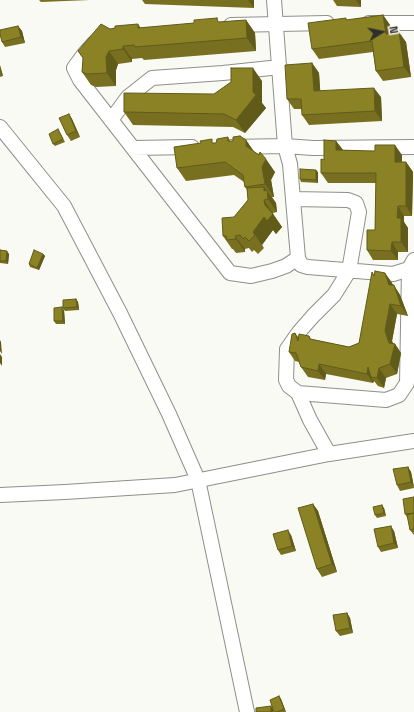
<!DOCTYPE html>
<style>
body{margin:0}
#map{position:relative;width:414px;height:712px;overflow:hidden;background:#fafaf5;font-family:"Space Grotesk",sans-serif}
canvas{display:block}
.north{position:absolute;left:362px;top:12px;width:40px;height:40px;-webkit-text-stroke:3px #fafaf5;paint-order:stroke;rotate:80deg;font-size:11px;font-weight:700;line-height:16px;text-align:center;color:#2e2e2c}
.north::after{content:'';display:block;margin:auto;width:14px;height:18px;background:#2e2e2c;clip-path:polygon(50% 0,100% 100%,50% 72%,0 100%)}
</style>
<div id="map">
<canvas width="414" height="712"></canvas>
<div class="north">N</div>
</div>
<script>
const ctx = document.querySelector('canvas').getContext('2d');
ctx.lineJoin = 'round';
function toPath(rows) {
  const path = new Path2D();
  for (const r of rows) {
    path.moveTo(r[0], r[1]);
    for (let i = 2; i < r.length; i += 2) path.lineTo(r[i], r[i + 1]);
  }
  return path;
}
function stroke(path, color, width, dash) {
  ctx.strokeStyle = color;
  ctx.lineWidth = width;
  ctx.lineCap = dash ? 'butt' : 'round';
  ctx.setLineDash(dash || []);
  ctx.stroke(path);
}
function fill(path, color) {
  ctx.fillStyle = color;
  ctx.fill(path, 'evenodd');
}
const street = toPath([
 [369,23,414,23],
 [231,25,327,23],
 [94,43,85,53,74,68,80,80,230,273,251,276,272,271,286,266,298,258],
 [111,120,128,97,152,78,223,73,280,67],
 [0,127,64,206,120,313,169,414,198,480,247,712],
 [231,147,285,146,274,0],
 [414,147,313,148,285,146,290,164,298,258,301,265,308,267,393,274,409,269,414,260],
 [133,148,192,147],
 [293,199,348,200,356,203,359,212,349,271,334,295,313,316,299,332,287,349,286,380,289,386,298,393,386,400,399,395,407,383,409,269],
 [298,393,310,420,329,454],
 [0,495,65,492,175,485,329,454,414,441]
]);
stroke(street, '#8f8f8a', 16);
stroke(street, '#fff', 14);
fill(toPath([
 [39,0,90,0,41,2],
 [142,0,254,0,254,8,145,4],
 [333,0,361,0,361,7,337,6],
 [383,15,390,25,391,33,406,42,411,77,383,81,376,71,373,52,319,59,312,49,347,20],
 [246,20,255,33,256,51,144,60,142,58,132,59,132,62,118,64,116,70,116,86,96,87,91,85,82,72,110,29,138,24,141,28],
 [18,26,22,31,25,43,5,47,2,42],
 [312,63,319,73,320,91,381,97,382,121,309,125,302,115,302,109,294,109,287,99],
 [0,65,3,76,0,77],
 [262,81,262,103,266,108,245,133,233,127,133,125,124,112,214,94],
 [69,114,72,119,80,137,71,141,67,135],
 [58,129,65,142,55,146,53,144],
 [228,137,230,141,246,140,254,152,275,172,271,180,274,197,272,197,276,203,277,212,273,213,273,215,282,227,276,234,273,230,262,245,264,248,258,254,254,250,252,252,249,248,245,249,245,252,236,253,233,249,232,249,223,236,234,217,248,200,247,190,245,187,244,182,234,175,186,181,177,168,214,143,216,143],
 [336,141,343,150,402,155,402,162,406,162,413,172,412,216,404,216,404,222,408,228,408,252,398,252,398,260,373,260,367,250,375,230,376,183,328,183,321,173,324,160],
 [318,172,318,183,301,182,300,179],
 [0,250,9,254,8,264,0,263],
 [43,254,45,256,39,270,30,267,29,264],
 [385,273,392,283,393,285,400,295,408,316,397,314,392,341,393,343,395,344,401,353,397,374,386,378,384,388,378,386,374,381,373,383,326,374,325,380,308,377,301,367,299,362,295,361,289,352,295,333,299,338,309,336,311,339,349,347,359,343,374,274],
 [76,299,78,302,79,310,65,311,63,308],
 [64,310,65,324,56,324,54,321],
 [408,467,411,472,414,488,400,491,397,485],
 [414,497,414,535,410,530,408,518,405,514],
 [313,504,318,511,337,572,322,577,317,569],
 [384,508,386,516,377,518,375,515],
 [394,531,398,548,381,552,378,547],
 [291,535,296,551,281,555,278,550],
 [347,613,350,618,353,633,340,636,336,631],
 [279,696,281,699,286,712,274,712]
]), '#787020');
fill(toPath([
 [248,0,254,0,254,8],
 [356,0,361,0,361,7],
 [383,15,390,25,392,43,386,34],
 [246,20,255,33,256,51,247,38],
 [18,26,22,31,25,43,21,37],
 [399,32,406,42,411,77,404,67],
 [123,46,132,59,132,62,123,49],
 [109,51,118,64,116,70,116,86,107,73,106,57],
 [312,63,319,73,321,101,314,91],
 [0,65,0,66,3,76,1,74,0,68],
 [253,68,262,81,262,103,266,108,245,133,236,120,253,92],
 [374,88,381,97,382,121,375,111],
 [69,114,72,119,80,137,76,131],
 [246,140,255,153,246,146],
 [336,141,343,150,336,150],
 [395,145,402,155,402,172,395,162],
 [266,159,275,172,271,180,274,197,265,184,262,167],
 [406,162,413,172,412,216,406,206],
 [316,170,318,172,318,183,316,180],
 [264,187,276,203,277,212,268,199,264,191],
 [264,200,282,227,276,234,267,221],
 [398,206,404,216,404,222,408,228,408,252,401,242,397,218],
 [264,217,273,230,262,245,264,248,255,235,253,232],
 [235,236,245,249,245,252,236,239],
 [392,242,398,252,398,260,391,251],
 [7,251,9,254,8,264,6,261],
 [43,254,45,256,39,270,37,268],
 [385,273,392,283,396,294,389,285],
 [394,285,400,295,408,316,401,306],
 [76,299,78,302,79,310,77,307],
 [390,304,397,314,392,341,394,346,395,344,401,353,397,374,390,364,389,343,385,331],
 [62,307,64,310,65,324,63,321],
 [0,340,1,342,2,354,0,351],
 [0,354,2,357,2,366,0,363],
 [319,364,326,374,325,380,318,371],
 [368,367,371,377,374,381,373,383,367,374],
 [379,368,386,378,384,388,377,378],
 [408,467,411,472,414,487,411,482],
 [313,504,318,511,337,572,332,564],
 [382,505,384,508,386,516,384,513],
 [391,526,394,531,398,548,394,543],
 [288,530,291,535,296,551,292,546],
 [347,613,350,618,353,633,350,628],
 [279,696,281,699,286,712,284,709],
 [271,706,273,709,273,712,271,712]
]), '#615b1a');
const building = toPath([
 [383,15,386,34,399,32,404,67,376,71,372,41,312,49,308,23,346,18,346,20,383,15],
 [217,18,218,22,246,20,247,38,135,47,134,45,123,46,123,49,109,51,106,57,107,73,87,74,82,72,83,58,78,51,101,24,110,29,115,28,115,26,138,24,138,28,194,23,194,20,217,18],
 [18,26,21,37,2,42,0,34,0,30,18,26],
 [312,63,314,91,374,88,375,111,302,115,301,99,287,99,285,65,312,63],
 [231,68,253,68,253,92,256,95,236,120,224,114,124,112,124,93,214,94,231,82,231,68],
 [69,114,76,131,67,135,59,118,69,114],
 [58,129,63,139,53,144,49,134,58,129],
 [240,136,246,140,246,146,259,155,260,152,266,159,262,167,265,184,245,187,243,175,225,162,177,168,174,147,201,143,200,141,212,139,212,143,216,143,217,139,228,137,228,141,233,141,233,137,240,136],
 [324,140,336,141,336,150,375,151,375,145,395,145,395,162,406,162,406,206,398,206,397,218,401,218,401,242,392,242,391,251,367,250,367,230,375,230,376,173,321,173,321,159,324,160,324,140],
 [300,169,316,170,316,180,300,179,300,169],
 [264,187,264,191,267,190,268,199,264,200,265,205,273,214,267,221,264,217,253,232,255,235,249,241,245,237,243,239,240,235,235,236,236,239,227,240,226,236,223,236,222,218,234,217,248,200,247,188,264,187],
 [0,250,7,251,6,261,0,261,0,250],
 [34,250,43,254,37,268,29,264,34,250],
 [375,271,385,273,389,285,394,285,401,306,390,304,385,331,389,343,395,344,390,364,379,368,377,378,371,377,368,367,367,374,319,364,318,371,301,367,296,353,289,352,292,334,295,333,298,341,299,334,309,336,310,339,349,347,359,343,372,272,374,276,375,271],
 [76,299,77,307,63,308,63,300,76,299],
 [62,307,63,321,54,321,54,308,62,307],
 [408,467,411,482,397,485,393,469,408,467],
 [414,497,414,513,405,514,403,499,414,497],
 [313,504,332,564,317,569,298,508,313,504],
 [382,505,384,513,375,515,373,507,382,505],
 [414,513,414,529,410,530,407,515,414,513],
 [391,526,394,543,378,547,374,529,391,526],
 [288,530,292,546,278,550,273,534,288,530],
 [347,613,350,628,336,631,333,615,347,613],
 [279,696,284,709,277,712,274,712,270,700,279,696],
 [271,706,271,712,256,712,256,708,271,706]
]);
fill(building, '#8b8225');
stroke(building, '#615b1a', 1);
</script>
